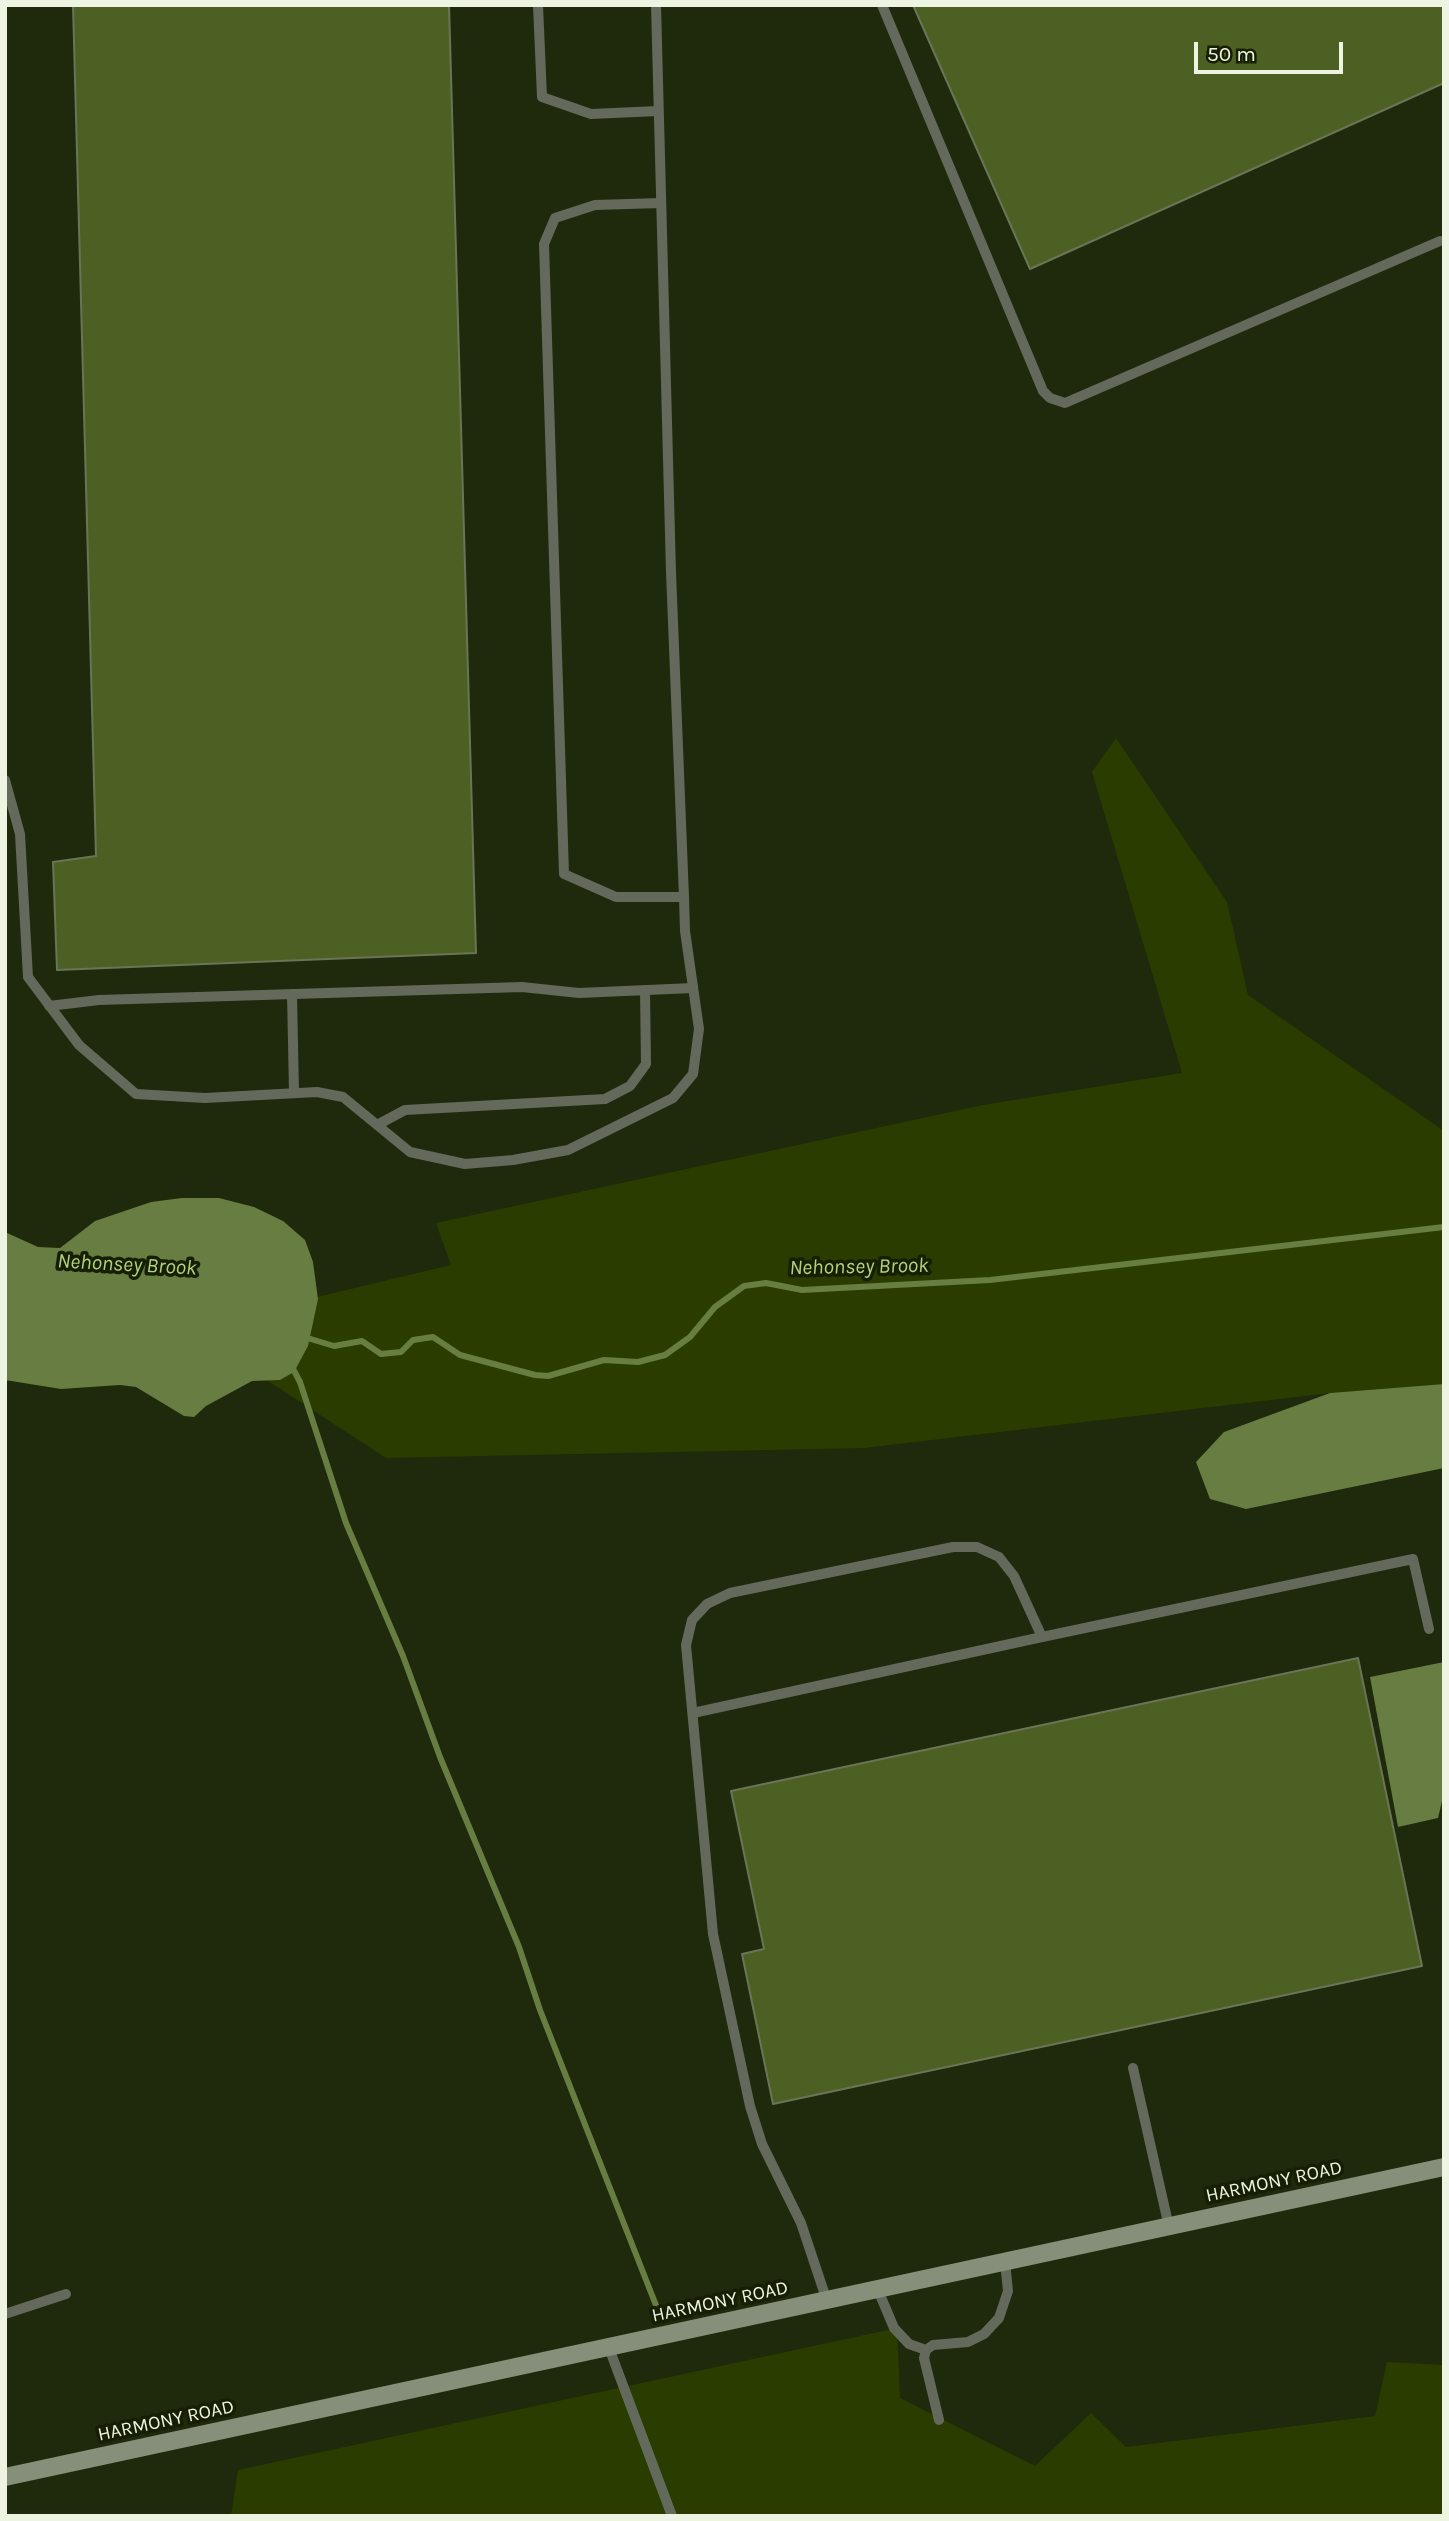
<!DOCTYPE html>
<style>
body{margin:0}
#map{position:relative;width:1449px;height:2521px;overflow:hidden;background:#1f290c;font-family:Karla,sans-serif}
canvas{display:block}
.frame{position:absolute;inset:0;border:7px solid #edf4e2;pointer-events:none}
.scale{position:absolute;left:1194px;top:42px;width:149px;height:32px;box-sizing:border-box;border:4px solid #edf4e2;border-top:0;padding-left:9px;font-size:21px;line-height:24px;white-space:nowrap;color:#edf4e2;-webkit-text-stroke:5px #161f03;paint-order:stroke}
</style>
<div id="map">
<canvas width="1449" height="2521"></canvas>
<div class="frame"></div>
<div class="scale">50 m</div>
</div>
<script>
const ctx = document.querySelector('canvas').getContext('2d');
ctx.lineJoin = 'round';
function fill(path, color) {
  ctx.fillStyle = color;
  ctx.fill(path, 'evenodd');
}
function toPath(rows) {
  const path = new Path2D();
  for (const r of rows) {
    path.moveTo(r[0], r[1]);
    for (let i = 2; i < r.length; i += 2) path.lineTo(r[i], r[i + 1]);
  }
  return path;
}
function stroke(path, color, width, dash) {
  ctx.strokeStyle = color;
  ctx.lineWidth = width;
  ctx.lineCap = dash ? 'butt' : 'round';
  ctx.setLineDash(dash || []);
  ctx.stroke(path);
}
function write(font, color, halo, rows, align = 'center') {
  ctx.font = font + ' Karla,sans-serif';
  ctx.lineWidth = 7;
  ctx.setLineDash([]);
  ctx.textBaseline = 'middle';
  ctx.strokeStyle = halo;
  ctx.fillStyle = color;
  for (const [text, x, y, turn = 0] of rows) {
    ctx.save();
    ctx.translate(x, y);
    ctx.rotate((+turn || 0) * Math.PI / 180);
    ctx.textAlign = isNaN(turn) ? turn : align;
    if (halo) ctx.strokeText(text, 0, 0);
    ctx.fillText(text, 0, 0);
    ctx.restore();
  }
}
fill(toPath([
 [1116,738,1227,902,1248,995,1444,1131,1444,1384,1330,1393,864,1448,386,1458,233,1358,296,1302,451,1265,436,1223,983,1105,1182,1073,1092,772],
 [897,2328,900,2398,1035,2466,1091,2413,1126,2447,1375,2416,1387,2362,1444,2365,1444,2516,231,2516,238,2470]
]), '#2b3c00');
fill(toPath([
 [182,1198,219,1198,254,1207,283,1221,305,1240,313,1262,318,1299,308,1346,294,1372,280,1380,252,1381,206,1406,194,1417,184,1416,136,1387,120,1385,61,1389,5,1380,5,1232,38,1247,60,1248,95,1221,151,1202],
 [1444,1384,1444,1468,1246,1509,1210,1499,1196,1462,1224,1432,1330,1393],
 [1444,1662,1444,1793,1438,1818,1398,1827,1370,1677]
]), '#687d41');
stroke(toPath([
 [304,1337,334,1346,362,1341,381,1354,401,1352,413,1340,433,1337,460,1355,535,1375,548,1376,604,1360,638,1362,665,1355,690,1337,715,1307,744,1286,766,1283,802,1290,990,1280,1444,1227],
 [291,1365,300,1382,346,1523,403,1656,440,1757,519,1947,540,2010,661,2318]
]), '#687d41', 6);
const building = toPath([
 [73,5,449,5,476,953,57,970,53,862,96,856,73,5],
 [913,5,1444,5,1444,83,1030,269,913,5],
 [1358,1658,1422,1966,773,2104,742,1954,764,1949,731,1791,1358,1658]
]);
fill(building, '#4c6024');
stroke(building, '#697556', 2);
stroke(toPath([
 [538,5,542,97,591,114,658,111],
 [882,5,1043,391,1050,398,1065,403,1440,241],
 [661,203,595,205,555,218,544,244,564,874,616,897,684,897],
 [5,780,20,834,28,977,79,1045,136,1094,205,1098,317,1092,343,1097,410,1152,465,1164,513,1160,568,1150,673,1098,693,1074,699,1029,685,931,684,897,671,572,656,5],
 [292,994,294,1093],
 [49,1006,99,1000,522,987,579,993,693,988],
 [377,1125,405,1110,605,1099,630,1086,646,1064,645,990],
 [693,1713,1042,1637],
 [1133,2068,1169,2227],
 [878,2290,894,2328,909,2344,926,2350],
 [827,2301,801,2223,762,2144,750,2106,713,1934,686,1645,692,1620,707,1604,730,1593,953,1547,977,1547,999,1557,1014,1576,1042,1637,1413,1559,1429,1629],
 [5,2314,66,2294],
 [609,2348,672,2516],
 [939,2420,924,2358,926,2350,933,2345,968,2342,984,2334,999,2318,1008,2291,1005,2262]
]), '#63695b', 10);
stroke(toPath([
 [5,2477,1444,2167]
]), '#868f79', 18);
write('19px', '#edf4e2', '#161f03', [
 ["HARMONY ROAD",1274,2182,-12],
 ["HARMONY ROAD",720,2302,-12],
 ["HARMONY ROAD",166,2421,-12]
]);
write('italic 21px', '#b2d27b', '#161f03', [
 ["Nehonsey Brook",127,1265,3],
 ["Nehonsey Brook",859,1267,-1]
]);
</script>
